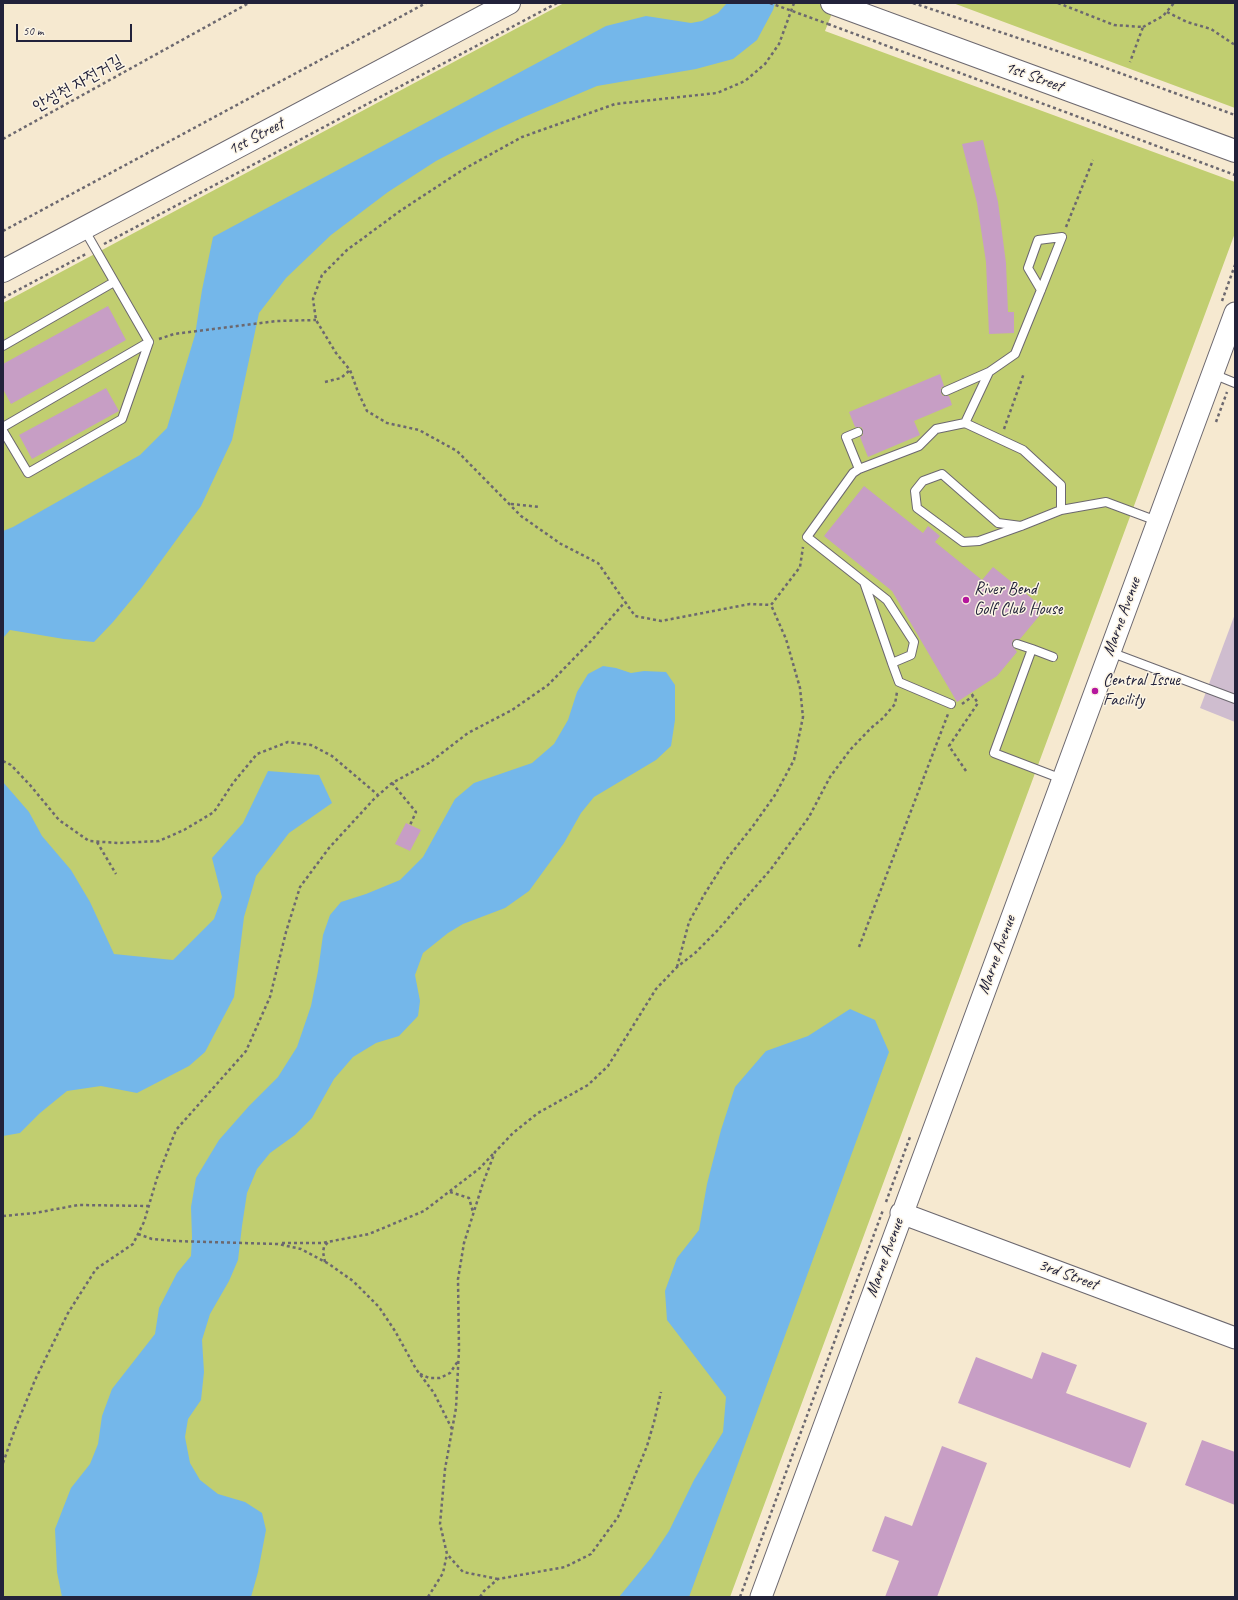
<!DOCTYPE html>
<meta charset="utf-8">
<style>
body{margin:0}
#map{position:relative;width:1238px;height:1600px;overflow:hidden;background:#f6e9d0;font-family:Caveat,sans-serif}
canvas{display:block}
.frame{position:absolute;inset:0;border:4px solid #22223b;pointer-events:none}
.scale{position:absolute;left:16px;top:24px;width:116px;height:18px;box-sizing:border-box;border:2px solid #22223b;border-top:0;padding-left:5px;font-size:12px;line-height:14px;white-space:nowrap;color:#22223b;-webkit-text-stroke:3px #fcf5e5;paint-order:stroke}
</style>
<div id="map">
<canvas width="1238" height="1600"></canvas>
<div class="frame"></div>
<div class="scale">50 m</div>
</div>
<script>
const ctx = document.querySelector('canvas').getContext('2d');
ctx.lineJoin = 'round';
function fill(path, color) {
  ctx.fillStyle = color;
  ctx.fill(path, 'evenodd');
}
function toPath(rows) {
  const path = new Path2D();
  for (const r of rows) {
    path.moveTo(r[0], r[1]);
    for (let i = 2; i < r.length; i += 2) path.lineTo(r[i], r[i + 1]);
  }
  return path;
}
function stroke(path, color, width, dash) {
  ctx.strokeStyle = color;
  ctx.lineWidth = width;
  ctx.lineCap = dash ? 'butt' : 'round';
  ctx.setLineDash(dash || []);
  ctx.stroke(path);
}
function write(font, color, halo, rows, align = 'center') {
  ctx.font = font + ' Caveat,"Poor Story",sans-serif';
  ctx.lineWidth = 3;
  ctx.setLineDash([]);
  ctx.textBaseline = 'middle';
  ctx.strokeStyle = halo;
  ctx.fillStyle = color;
  for (const [text, x, y, turn = 0] of rows) {
    ctx.save();
    ctx.translate(x, y);
    ctx.rotate((+turn || 0) * Math.PI / 180);
    ctx.textAlign = isNaN(turn) ? turn : align;
    if (halo) ctx.strokeText(text, 0, 0);
    ctx.fillText(text, 0, 0);
    ctx.restore();
  }
}
fill(toPath([
 [1235,614,1235,722,1200,708]
]), '#cfbdcf');
fill(toPath([
 [564,3,836,3,825,31,1235,182,1235,233,730,1597,3,1597,3,303],
 [953,3,1235,3,1235,108]
]), '#c1ce70');
fill(toPath([
 [727,3,775,3,773,10,757,40,733,59,696,69,597,86,524,117,494,131,436,161,388,192,331,235,286,278,259,313,232,440,201,506,142,587,113,622,94,642,64,639,10,630,3,638,3,531,13,527,140,455,167,428,195,335,202,290,213,237,606,26,646,16,691,23,702,21,718,13],
 [603,666,616,668,631,673,644,671,666,672,675,685,675,720,671,746,656,760,594,797,581,813,564,843,529,891,505,908,463,924,448,933,423,953,415,975,420,1001,418,1016,399,1036,376,1043,353,1057,334,1079,312,1118,295,1135,270,1153,257,1169,247,1193,242,1226,238,1260,229,1281,210,1314,202,1340,204,1372,201,1400,188,1419,185,1437,190,1463,200,1480,218,1494,245,1502,262,1513,266,1530,258,1572,251,1597,62,1597,57,1572,55,1529,71,1488,90,1464,98,1444,102,1416,112,1389,155,1334,159,1308,177,1273,191,1256,192,1237,191,1207,196,1178,219,1140,249,1106,278,1077,297,1047,311,1006,318,971,323,935,330,915,341,902,366,894,400,880,423,857,455,799,474,783,532,763,554,744,568,720,577,692,588,674],
 [268,771,319,775,332,803,289,833,256,876,244,917,234,997,205,1052,189,1066,137,1093,101,1086,67,1091,40,1113,20,1133,3,1136,3,782,29,812,42,836,71,870,90,902,114,954,173,960,214,919,222,897,212,858,243,823],
 [850,1009,875,1020,889,1052,689,1597,619,1597,651,1558,669,1531,694,1480,723,1432,726,1397,667,1320,665,1291,677,1258,699,1230,707,1184,721,1130,735,1087,766,1051,808,1036]
]), '#74b7ea');
fill(toPath([
 [983,140,998,202,1006,263,1008,312,1014,312,1014,333,989,334,986,262,977,203,962,144],
 [108,306,126,340,11,404,3,389,3,364],
 [940,374,944,386,941,388,941,393,943,396,949,396,952,405,914,421,920,435,868,457,860,437,863,435,863,430,861,427,855,427,849,412],
 [106,388,119,411,32,459,19,435],
 [864,486,923,533,928,526,940,536,935,542,982,580,993,567,1045,609,1020,639,1016,639,1013,640,1012,645,1017,652,997,676,957,702,892,591,824,536],
 [406,823,421,830,410,851,395,844],
 [1042,1352,1077,1365,1066,1393,1147,1423,1130,1468,958,1403,976,1357,1032,1379],
 [1202,1440,1235,1452,1235,1505,1185,1485],
 [942,1446,987,1463,937,1597,885,1597,899,1561,872,1551,885,1516,912,1526]
]), '#c79ec5');
const service = toPath([
 [84,229,149,342],
 [3,346,114,282],
 [1213,374,1235,383],
 [946,391,989,372],
 [965,423,989,372,1015,354,1041,290,1062,237,1038,240,1028,268,1041,290],
 [3,427,149,342],
 [3,431,28,473,122,419,149,342],
 [858,432,846,437,859,469],
 [1021,526,998,523,942,474,923,481,915,491,917,508,963,542,979,541,1021,526,1061,510,1106,502,1157,521],
 [864,582,892,663,911,655,914,642,887,600,807,537,853,473,859,469,919,446,936,429,965,423,1023,450,1061,485,1061,510],
 [1017,644,1032,649],
 [1110,652,1235,699],
 [1053,657,1032,649,994,753,1062,779],
 [892,663,899,682,951,704]
]);
const tertiary = toPath([
 [901,1213,1235,1338],
 [761,1597,1235,313]
]);
const secondary = toPath([
 [832,3,1235,151],
 [3,271,509,3]
]);
stroke(service, '#6c686f', 10);
stroke(tertiary, '#6c686f', 23);
stroke(secondary, '#6c686f', 24);
stroke(toPath([
 [794,3,779,44,765,64,745,81,717,93,615,104,522,137,464,169,400,211,347,250,322,275,313,299,316,320,336,353,350,370,358,392,367,411,387,423,419,430,457,451,521,516,561,544,598,563,635,616,661,621,750,604,771,605,800,567,803,547],
 [913,3,1084,60,1235,115],
 [1058,3,1114,25,1143,27,1130,62],
 [1167,12,1187,22,1211,29,1235,45],
 [828,24,1235,175],
 [1143,27,1163,16,1174,3],
 [3,139,249,3],
 [1066,227,1093,160],
 [3,231,426,3],
 [104,244,557,3],
 [3,298,86,254],
 [1222,301,1235,265],
 [159,339,174,334,277,321,316,320],
 [325,382,341,378,350,370],
 [1216,422,1227,392],
 [1004,429,1024,373],
 [511,504,540,507],
 [962,704,973,696],
 [3,761,11,765,30,785,59,820,89,841,119,843,159,841,184,830,214,812,233,783,257,754,288,742,311,745,332,756,378,795],
 [966,771,949,746,978,703,971,693],
 [392,783,416,812,410,825],
 [97,842,116,874],
 [859,947,948,714],
 [677,967,689,922,704,895,726,860,753,826,775,795,794,760,803,717,800,688,786,639,771,605],
 [450,1192,469,1198,473,1212],
 [886,1202,910,1137],
 [3,1216,35,1213,78,1205,149,1206],
 [138,1234,152,1239,175,1241,278,1244,301,1249,329,1264,353,1281,379,1307,395,1331,416,1369,434,1393,452,1429],
 [282,1243,322,1243,369,1234,424,1211,480,1168,493,1154],
 [325,1262,323,1252,324,1247,328,1242],
 [420,1374,429,1378,440,1378,450,1373,458,1361],
 [3,1463,15,1429,35,1380,68,1313,96,1269,133,1244,144,1222,157,1178,176,1130,246,1051,270,997,286,932,300,887,329,848,374,799,392,783,429,763,468,733,512,710,548,685,591,641,625,602],
 [498,1579,463,1572,447,1554,440,1524,445,1469,456,1408,459,1349,458,1279,464,1243,483,1183,495,1152,513,1133,538,1113,588,1085,608,1066,656,989,677,967,695,953,717,931,771,869,809,817,830,777,850,750,871,728,883,718,895,704,897,692],
 [428,1597,443,1573,447,1554],
 [480,1597,484,1591,498,1579,565,1567,591,1554,618,1517,647,1446,654,1422,661,1392],
 [740,1597,883,1210]
]), '#6c686f', 2.5, [3, 3]);
stroke(service, '#fff', 8);
stroke(tertiary, '#fff', 21);
stroke(secondary, '#fff', 22);
stroke(toPath([
 [770,3,828,24]
]), '#6c686f', 2.5, [3, 3]);
for (const [x, y, r, color] of [
 [966,600,4,"#b5179e"],
 [1095,691,4,"#b5179e"]
]) {
  const dot = new Path2D();
  dot.arc(x, y, r, 0, 2 * Math.PI);
  ctx.fillStyle = color;
  ctx.fill(dot);
  stroke(dot, '#fcf5e5', 1.5);
}
write('17px', '#22223b', '#fcf5e5', [
 ["1st Street",1034,77,20],
 ["안성천 자전거길",78,84,-29],
 ["1st Street",256,137,-28],
 ["Marne Avenue",1122,617,-70],
 ["Marne Avenue",997,955,-70],
 ["Marne Avenue",885,1258,-70],
 ["3rd Street",1068,1275,20]
]);
write('17px', '#22223b', '#fcf5e5', [
 ["River Bend",974,590],
 ["Golf Club House",974,610],
 ["Central Issue",1103,681],
 ["Facility",1103,701]
], 'left');
</script>
